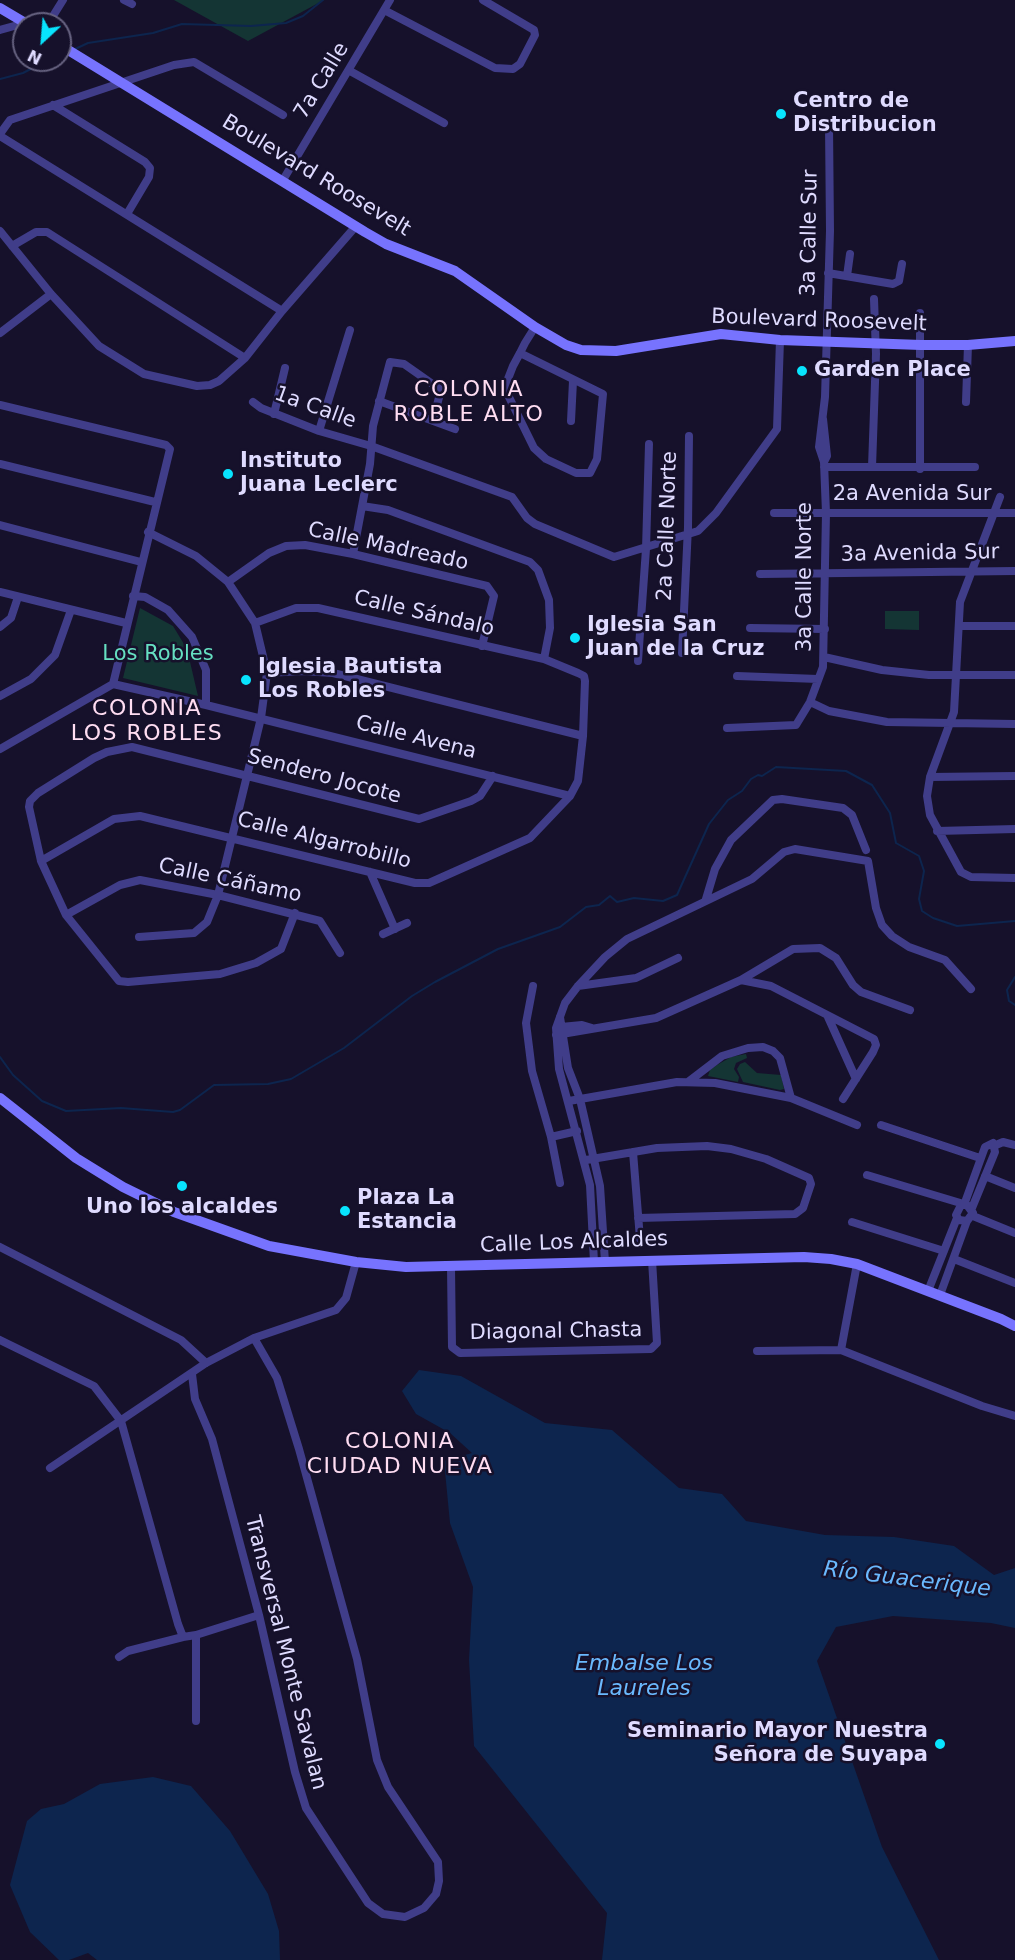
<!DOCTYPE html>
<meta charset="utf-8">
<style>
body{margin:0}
#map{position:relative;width:1015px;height:1960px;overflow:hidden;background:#16112b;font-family:"DejaVu Sans",sans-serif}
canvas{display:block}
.north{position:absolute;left:12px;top:12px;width:60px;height:60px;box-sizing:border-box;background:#16112b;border:2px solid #666280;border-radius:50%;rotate:206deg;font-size:16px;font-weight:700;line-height:24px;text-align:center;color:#dfdbff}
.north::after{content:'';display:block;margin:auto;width:21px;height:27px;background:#08e4fe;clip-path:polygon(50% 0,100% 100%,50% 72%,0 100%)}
</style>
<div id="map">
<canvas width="1015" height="1960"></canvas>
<div class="north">N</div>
</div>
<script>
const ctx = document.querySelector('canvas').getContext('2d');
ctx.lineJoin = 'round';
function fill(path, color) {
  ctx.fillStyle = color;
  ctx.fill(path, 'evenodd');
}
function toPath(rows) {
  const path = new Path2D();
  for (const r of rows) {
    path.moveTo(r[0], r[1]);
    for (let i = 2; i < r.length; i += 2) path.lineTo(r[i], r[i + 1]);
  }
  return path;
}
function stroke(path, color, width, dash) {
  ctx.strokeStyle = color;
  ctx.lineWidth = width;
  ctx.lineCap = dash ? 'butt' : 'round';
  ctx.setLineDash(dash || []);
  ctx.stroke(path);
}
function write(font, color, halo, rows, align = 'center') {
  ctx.font = font + ' "DejaVu Sans",sans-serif';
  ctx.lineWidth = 5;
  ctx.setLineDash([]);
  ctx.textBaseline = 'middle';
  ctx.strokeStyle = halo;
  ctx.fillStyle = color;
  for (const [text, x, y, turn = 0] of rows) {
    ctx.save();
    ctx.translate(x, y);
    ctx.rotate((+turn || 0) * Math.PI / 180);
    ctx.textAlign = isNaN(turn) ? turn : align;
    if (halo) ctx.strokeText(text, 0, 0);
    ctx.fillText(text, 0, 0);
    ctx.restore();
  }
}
fill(toPath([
 [174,0,324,0,248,41],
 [140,608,173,626,187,649,198,696,123,678],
 [885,611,919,611,919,630,885,629],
 [746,1054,747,1058,736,1063,734,1069,739,1077,738,1082,708,1076,710,1070,717,1065,731,1057],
 [745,1062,757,1073,781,1075,784,1089,780,1090,743,1082,737,1069,740,1064]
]), '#143534');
fill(toPath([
 [419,1370,461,1376,545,1423,612,1430,679,1488,722,1494,746,1521,825,1535,894,1537,954,1546,994,1575,1015,1568,1015,1628,991,1623,893,1616,836,1627,817,1661,882,1847,939,1960,602,1960,607,1913,474,1746,469,1660,473,1587,450,1523,444,1461,472,1453,450,1433,416,1414,402,1391],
 [153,1777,191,1786,230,1831,268,1894,279,1931,280,1960,97,1960,88,1953,69,1960,59,1960,30,1932,10,1885,27,1821,41,1809,64,1804,100,1784]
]), '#0d254e');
stroke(toPath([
 [73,50,88,43,153,33,182,24,251,26,286,23,303,16,323,0],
 [0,79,23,73,48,60],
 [1015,977,1007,990,1009,1001,1015,1005],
 [0,1057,13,1075,42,1101,66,1111,121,1108,173,1112,180,1110,214,1085,268,1084,291,1079,344,1048,412,996,435,982,498,949,560,927,586,907,599,905,610,896,617,902,634,898,663,901,677,895,709,824,728,800,742,791,751,779,758,775,762,776,776,767,846,771,872,785,890,813,896,843,919,856,924,871,919,899,922,911,933,918,957,926,1015,921]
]), '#0d254e', 2);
stroke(toPath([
 [124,0,132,4],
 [386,11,495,68,513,69,520,64,535,35,534,30,483,0],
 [48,24,63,0],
 [0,30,25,23],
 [350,71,444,123],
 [53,105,145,162,150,168,149,177,127,214],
 [0,134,10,120,174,65,194,62,283,115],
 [0,136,282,311],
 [283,180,390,0],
 [0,231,51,294,99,346,144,374,197,386,210,385,219,381,245,358,282,311,356,226],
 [12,246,36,232,47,232,245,358],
 [828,273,893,284,899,281,902,264],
 [847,276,850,254],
 [920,313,920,469],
 [0,333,51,294],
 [520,353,603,394,597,459,590,473,576,473,546,459,534,448,507,393,506,384,513,366,520,353,525,343,535,327],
 [379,401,455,429],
 [253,402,261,408,319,431,371,446,512,497,527,518,535,524,614,557,698,531,716,513,777,429,780,340],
 [966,402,968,345],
 [0,405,166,445,170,449,113,684],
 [274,414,285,368],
 [571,421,573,381],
 [319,431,350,330],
 [824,462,819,447,825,397,830,231,829,125],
 [0,464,155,502],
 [824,467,975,467],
 [872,467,876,354,874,299],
 [1000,497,960,602,954,712,930,777,927,796,930,815,961,872,971,877,1015,878],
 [362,506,388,510,530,562,538,570,549,600,550,628,544,659],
 [774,513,1015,513],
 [0,525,141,562],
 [353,554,370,464,373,426,390,362,404,364,441,390,433,420],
 [760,574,1015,571],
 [228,582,269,553,286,546,305,545,353,554,487,586,494,596,482,646],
 [0,592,126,623],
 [133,596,145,597,168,610,192,637,206,670,206,705],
 [960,626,1015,626],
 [0,627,11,618,18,597],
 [750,628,825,629],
 [682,653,688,527,689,436],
 [824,657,882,670,929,675,1015,675],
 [638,661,646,549,649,444],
 [267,673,303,671,333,673,583,736],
 [737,676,818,679],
 [113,684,206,705,570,796],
 [0,696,31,679,55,655,71,610],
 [810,702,829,711,887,722,1015,724],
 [727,728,796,725,810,702,823,667,826,513,824,462,827,456,823,419],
 [0,749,113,684],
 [930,777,1015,776],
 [937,831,1015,829],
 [41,861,114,819,140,816,415,883,429,883,530,838,570,796,578,781,583,736,585,681,584,676,578,673,544,659,318,608,296,608,255,623],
 [370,872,395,929],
 [706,899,715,869,731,840,773,800,782,799,843,808,852,815,866,850],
 [295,913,281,949,256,963,220,974,128,982,119,981,66,915,41,861,29,807,30,801,38,793,94,758,107,752,132,747,419,819,471,801,480,796,493,776],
 [66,915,120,885,140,880,218,895,320,921,340,953],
 [383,934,407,923],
 [139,937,194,933,207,922,218,895,261,718,267,673,255,623,228,582,196,556,148,532],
 [741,980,793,949,820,948,836,958,853,985,861,992,910,1010],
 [533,986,526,1023,532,1071,551,1137,560,1183],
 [578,986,636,978,678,958],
 [560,1017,568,1068,580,1099,600,1186,605,1262],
 [828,1017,856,1079],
 [561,1027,582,1025,592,1028],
 [556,1035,656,1018,741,980,771,986,874,1039,876,1045,873,1052,843,1099],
 [688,1082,722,1056,748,1048,763,1047,773,1051,780,1058,791,1098],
 [569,1101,677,1082,715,1083,791,1098,857,1125],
 [881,1125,980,1158],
 [551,1137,577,1131],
 [996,1145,1003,1142,1015,1145],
 [633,1152,640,1239],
 [586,1160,657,1148,707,1146,731,1149,766,1159,809,1178,811,1184,803,1208,795,1214,638,1218],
 [867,1175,967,1205,973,1213,967,1221,959,1220,956,1215,961,1205],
 [985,1176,1015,1188],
 [964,1205,985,1147,993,1143,995,1152,972,1208],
 [973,1216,1015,1233],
 [852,1222,944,1251],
 [0,1247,181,1340,206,1363],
 [954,1259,1015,1283],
 [594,1262,590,1185,559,1069,556,1028,565,1003,578,986,605,957,627,939,752,879,784,852,795,849,868,861,876,908,882,925,892,936,909,947,945,960,971,989],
 [451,1267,452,1347,460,1353,651,1349,657,1343,652,1260],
 [928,1291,957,1218],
 [940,1295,967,1221],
 [0,1340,94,1386,121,1421,178,1624,183,1637,196,1635,196,1721],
 [841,1350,857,1264],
 [757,1351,841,1350,982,1406,1015,1416],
 [192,1374,195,1399,212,1439,259,1615,295,1772,306,1808,368,1903,383,1914,405,1917,424,1908,436,1894,439,1881,438,1862,388,1787,377,1760,357,1659,299,1449,277,1378,254,1338],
 [50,1468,206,1363,254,1338,336,1310,346,1298,356,1262],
 [196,1635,259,1615],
 [119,1657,128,1651,183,1637]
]), '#403d89', 8);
stroke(toPath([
 [0,8,27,24],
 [60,45,365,232,386,244,455,271,535,327,566,345,581,350,616,351,721,334,780,340,921,345,968,345,1015,341],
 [0,1098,76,1158,123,1187,174,1212,269,1246,356,1262,406,1267,804,1257,831,1259,857,1264,1001,1319,1015,1326]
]), '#7773fe', 10);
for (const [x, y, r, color] of [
 [781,114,6,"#08e4fe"],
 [802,371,6,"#08e4fe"],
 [228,474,6,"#08e4fe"],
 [575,638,6,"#08e4fe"],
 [246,680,6,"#08e4fe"],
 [182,1186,6,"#08e4fe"],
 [345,1211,6,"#08e4fe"],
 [940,1744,6,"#08e4fe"]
]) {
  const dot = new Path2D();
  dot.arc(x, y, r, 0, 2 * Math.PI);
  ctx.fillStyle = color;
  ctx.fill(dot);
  stroke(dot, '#16112b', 2);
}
write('21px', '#dfdbff', '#16112b', [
 ["7a Calle",322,81,-59],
 ["Boulevard Roosevelt",316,176,31],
 ["3a Calle Sur",810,233,-89],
 ["Boulevard Roosevelt",819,321,2],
 ["1a Calle",315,408,20],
 ["2a Avenida Sur",912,495],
 ["2a Calle Norte",668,526,-88],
 ["Calle Madreado",388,547,12],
 ["3a Avenida Sur",920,554,-1],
 ["3a Calle Norte",806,577,-90],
 ["Calle Sándalo",424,614,13],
 ["Calle Avena",416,738,14],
 ["Sendero Jocote",324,777,15],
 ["Calle Algarrobillo",324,841,14],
 ["Calle Cáñamo",230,881,12],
 ["Calle Los Alcaldes",574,1243,-2],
 ["Diagonal Chasta",556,1332,-1],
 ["Transversal Monte Savalan",285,1653,76]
]);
write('bold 21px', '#dfdbff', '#16112b', [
 ["Centro de",793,102],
 ["Distribucion",793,126],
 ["Garden Place",814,371],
 ["Instituto",240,462],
 ["Juana Leclerc",240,486],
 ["Iglesia San",587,626],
 ["Juan de la Cruz",587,650],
 ["Iglesia Bautista",258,668],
 ["Los Robles",258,692],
 ["Plaza La",357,1199],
 ["Estancia",357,1223],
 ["Uno los alcaldes",182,1208,"center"],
 ["Seminario Mayor Nuestra",928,1732,"right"],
 ["Señora de Suyapa",928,1756,"right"]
], 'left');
write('21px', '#66e0c2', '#16112b', [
 ["Los Robles",158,655]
]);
ctx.letterSpacing = '1.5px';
write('22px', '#ffddf2', '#16112b', [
 ["COLONIA",469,390],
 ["ROBLE ALTO",469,415],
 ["COLONIA",147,709],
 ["LOS ROBLES",147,734],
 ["COLONIA",400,1442],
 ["CIUDAD NUEVA",400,1467]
]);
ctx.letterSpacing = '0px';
write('italic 22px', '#6ab9fe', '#16112b', [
 ["Río Guacerique",907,1580,7],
 ["Embalse Los",644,1664],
 ["Laureles",644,1689]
]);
</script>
